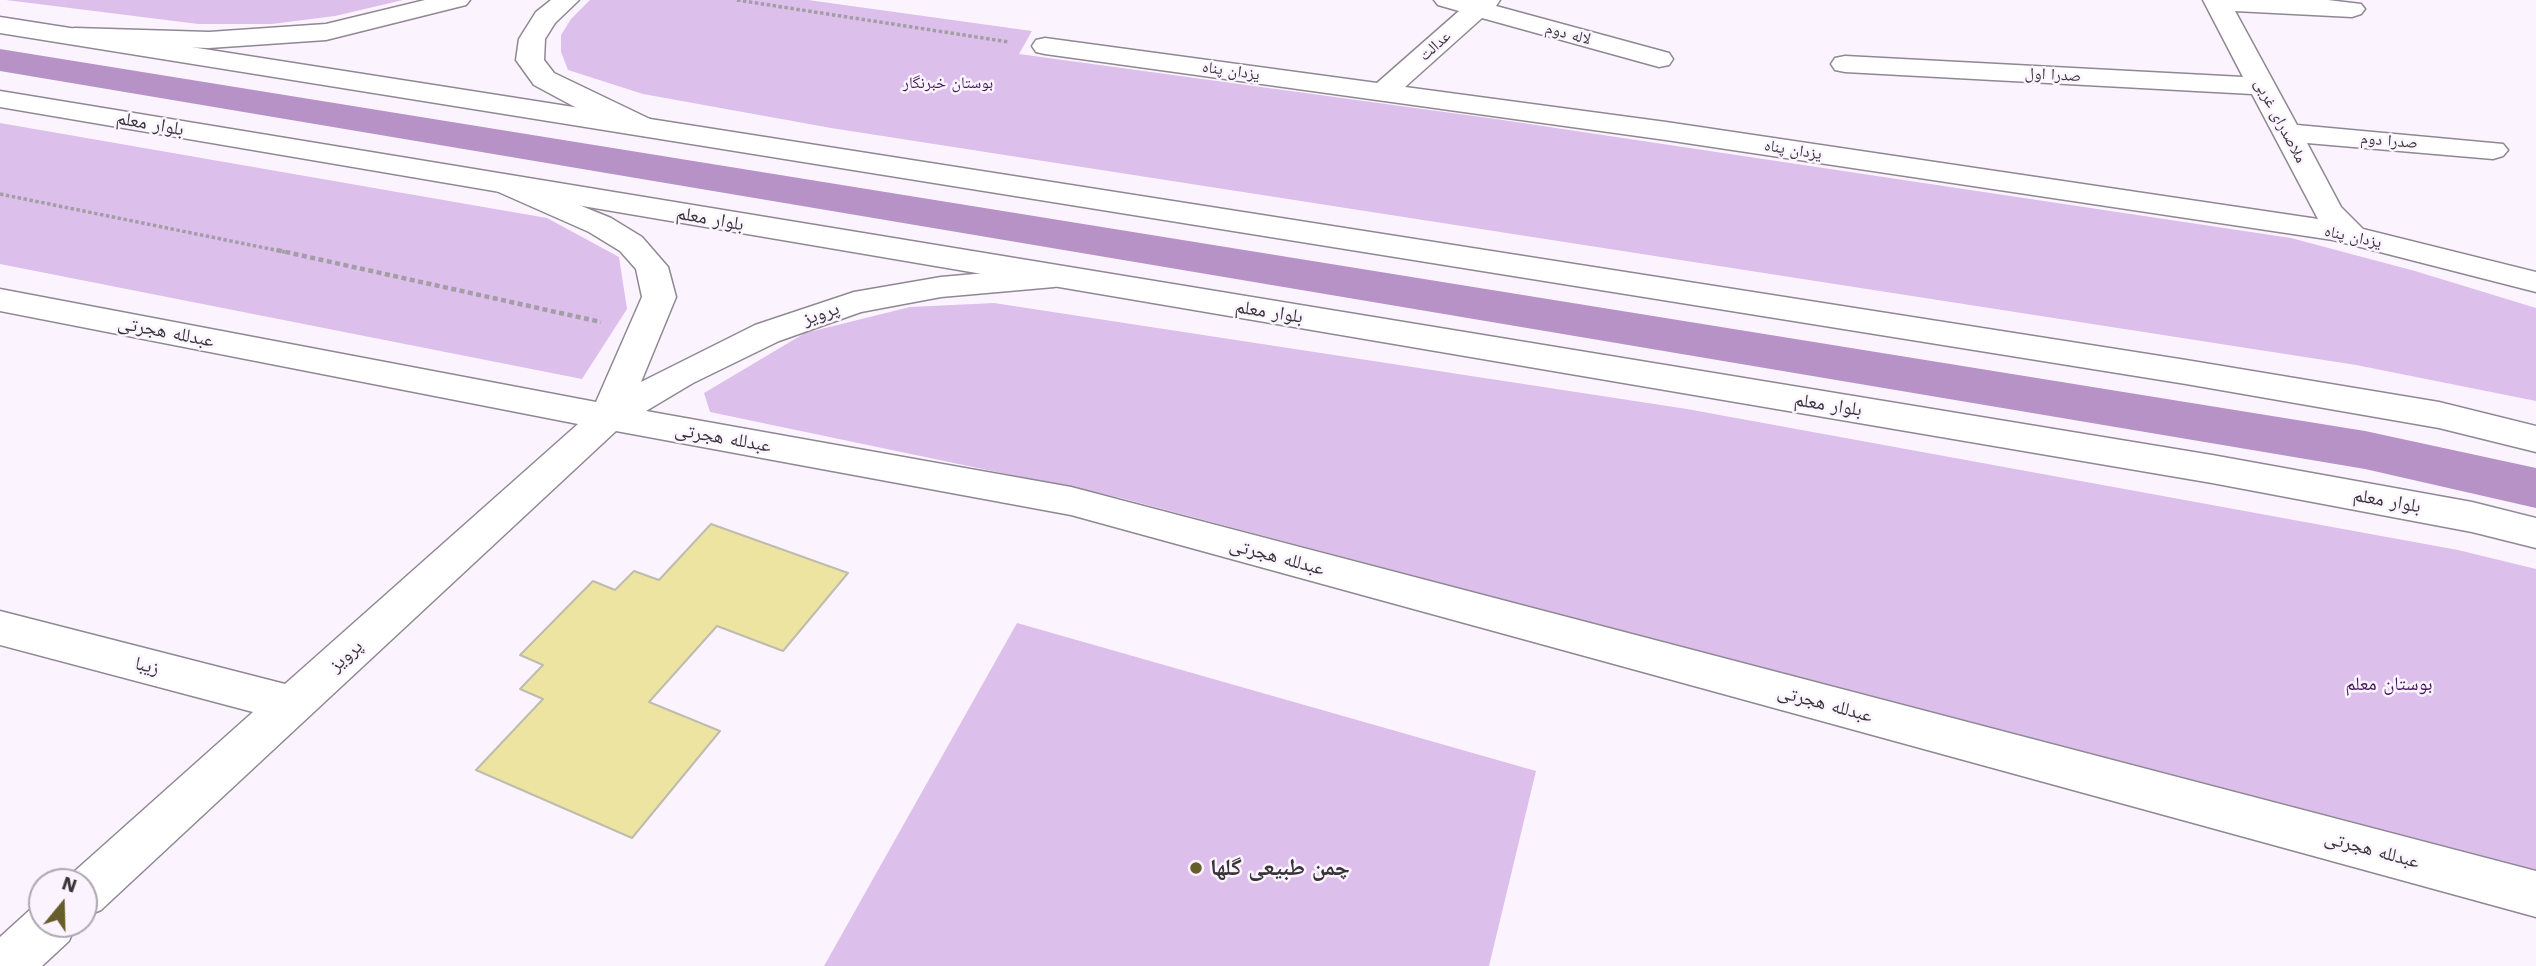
<!DOCTYPE html>
<meta charset="utf-8">
<style>
body{margin:0}
#map{position:relative;width:2536px;height:966px;overflow:hidden;background:#fbf4fe;font-family:"Work Sans",sans-serif}
canvas{display:block}
.north{position:absolute;left:28px;top:868px;width:70px;height:70px;box-sizing:border-box;background:#fbf4fe;border:2px solid #ada7af;border-radius:50%;rotate:19deg;font-size:19px;font-weight:700;line-height:28px;text-align:center;color:#373338}
.north::after{content:'';display:block;margin:auto;width:24px;height:32px;background:#665d2a;clip-path:polygon(50% 0,100% 100%,50% 72%,0 100%)}
</style>
<div id="map">
<canvas width="2536" height="966"></canvas>
<div class="north">N</div>
</div>
<script>
const ctx = document.querySelector('canvas').getContext('2d');
ctx.lineJoin = 'round';
function fill(path, color) {
  ctx.fillStyle = color;
  ctx.fill(path, 'evenodd');
}
function toPath(rows) {
  const path = new Path2D();
  for (const r of rows) {
    path.moveTo(r[0], r[1]);
    for (let i = 2; i < r.length; i += 2) path.lineTo(r[i], r[i + 1]);
  }
  return path;
}
function stroke(path, color, width, dash) {
  ctx.strokeStyle = color;
  ctx.lineWidth = width;
  ctx.lineCap = dash ? 'butt' : 'round';
  ctx.setLineDash(dash || []);
  ctx.stroke(path);
}
function write(font, color, halo, rows, align = 'center') {
  ctx.font = font + ' "Work Sans","Noto Naskh Arabic",sans-serif';
  ctx.lineWidth = 5;
  ctx.setLineDash([]);
  ctx.textBaseline = 'middle';
  ctx.strokeStyle = halo;
  ctx.fillStyle = color;
  for (const [text, x, y, turn = 0] of rows) {
    ctx.save();
    ctx.translate(x, y);
    ctx.rotate((+turn || 0) * Math.PI / 180);
    ctx.textAlign = isNaN(turn) ? turn : align;
    if (halo) ctx.strokeText(text, 0, 0);
    ctx.fillText(text, 0, 0);
    ctx.restore();
  }
}
fill(toPath([
 [6,0,403,0,335,16,272,24,198,24],
 [590,0,808,0,1032,31,1019,54,1496,119,2291,238,2415,271,2536,308,2536,401,2356,365,831,128,643,94,568,70,561,52,561,35,571,19],
 [0,123,547,218,619,257,627,309,582,379,0,264],
 [994,303,1687,409,2458,550,2536,569,2536,873,1121,498,710,412,704,393,805,333,910,307],
 [1017,623,1536,771,1489,966,824,966]
]), '#ddbfec');
fill(toPath([
 [0,49,2365,431,2536,468,2536,508,2365,469,0,71,0,49]
]), '#b692c7');
const building = toPath([
 [711,524,848,573,783,651,717,626,649,702,720,731,632,838,476,770,543,699,520,689,543,665,520,655,593,581,615,590,634,571,659,580,711,524]
]);
fill(building, '#eee4a2');
stroke(building, '#bebcae', 2);
const minor = toPath([
 [425,0,470,0,466,5,326,40,209,48,75,44,66,42,62,36,66,30,75,28,209,32,326,24,425,0],
 [551,0,579,0,555,23,545,39,544,60,554,73,654,121,658,127,654,133,644,136,634,133,575,107,534,85,516,60,519,39,536,12,551,0],
 [1434,0,1500,0,1496,6,1669,53,1673,59,1669,65,1659,67,1482,18,1405,87,1666,122,2318,219,2252,94,1845,72,1835,70,1831,64,1835,58,1845,56,2243,77,2203,0,2328,0,2361,4,2365,9,2361,14,2352,17,2235,11,2297,125,2503,144,2508,150,2503,156,2493,159,2307,143,2341,207,2363,229,2536,272,2536,292,2333,240,1666,140,1045,54,1036,52,1032,46,1036,40,1045,38,1377,83,1459,11,1438,5,1434,0],
 [505,175,611,218,642,237,668,267,676,297,641,382,755,325,854,292,941,277,1054,267,1066,270,1070,277,1066,284,1054,287,941,297,861,312,779,341,693,383,646,411,1071,487,2536,871,2536,917,1071,515,616,431,101,910,84,917,84,882,65,882,67,878,253,712,0,645,0,611,285,684,578,424,0,311,0,289,596,402,642,297,636,269,620,251,589,232,494,190,490,184,494,178,505,175],
 [42,904,42,924,76,924,69,941,42,966,0,966,0,937,33,907,42,904]
]);
const major = toPath([
 [0,17,2186,360,2439,402,2536,426,2536,452,2439,428,2186,384,0,33,0,17],
 [0,91,2212,455,2472,502,2536,518,2536,548,2472,532,2212,483,0,107,0,91]
]);
stroke(minor, '#8f8893', 3);
stroke(major, '#8f8893', 3);
stroke(toPath([
 [737,0,1009,42],
 [0,194,285,252]
]), '#a39da5', 3.5, [3.5, 2.5]);
stroke(toPath([
 [277,250,601,322]
]), '#a39da5', 4.5, [5, 3.5]);
fill(minor, '#fff');
fill(major, '#fff');
for (const [x, y, r, color] of [
 [1196,868,7,"#665d2a"]
]) {
  const dot = new Path2D();
  dot.arc(x, y, r, 0, 2 * Math.PI);
  ctx.fillStyle = color;
  ctx.fill(dot);
  stroke(dot, '#fbf4fe', 2.5);
}
write('16px', '#373338', '#fbf4fe', [
 ["لاله دوم",1568,34,15],
 ["عدالت",1435,46,-42],
 ["یزدان پناه",1231,71,8],
 ["صدرا اول",2053,75,3],
 ["ملاصدرای غربی",2280,121,62],
 ["صدرا دوم",2389,141,5],
 ["یزدان پناه",1793,150,9],
 ["یزدان پناه",2353,237,12]
]);
write('16px', '#461959', '#fbf4fe', [
 ["بوستان خبرنگار",948,83]
]);
write('19px', '#373338', '#fbf4fe', [
 ["بلوار معلم",150,124,10],
 ["بلوار معلم",710,219,10],
 ["بلوار معلم",1269,312,9],
 ["پرویز",821,314,-19],
 ["عبدلله هجرتی",166,332,11],
 ["بلوار معلم",1828,405,9],
 ["عبدلله هجرتی",723,438,10],
 ["بلوار معلم",2387,501,10],
 ["عبدلله هجرتی",1277,557,15],
 ["پرویز",346,656,-42],
 ["زیبا",147,666,14],
 ["عبدلله هجرتی",1825,704,15],
 ["عبدلله هجرتی",2372,850,15]
]);
write('19px', '#461959', '#fbf4fe', [
 ["بوستان معلم",2389,684]
]);
write('bold 23px', '#373338', '#fbf4fe', [
 ["چمن طبیعی گلها",1210,868]
], 'left');
</script>
